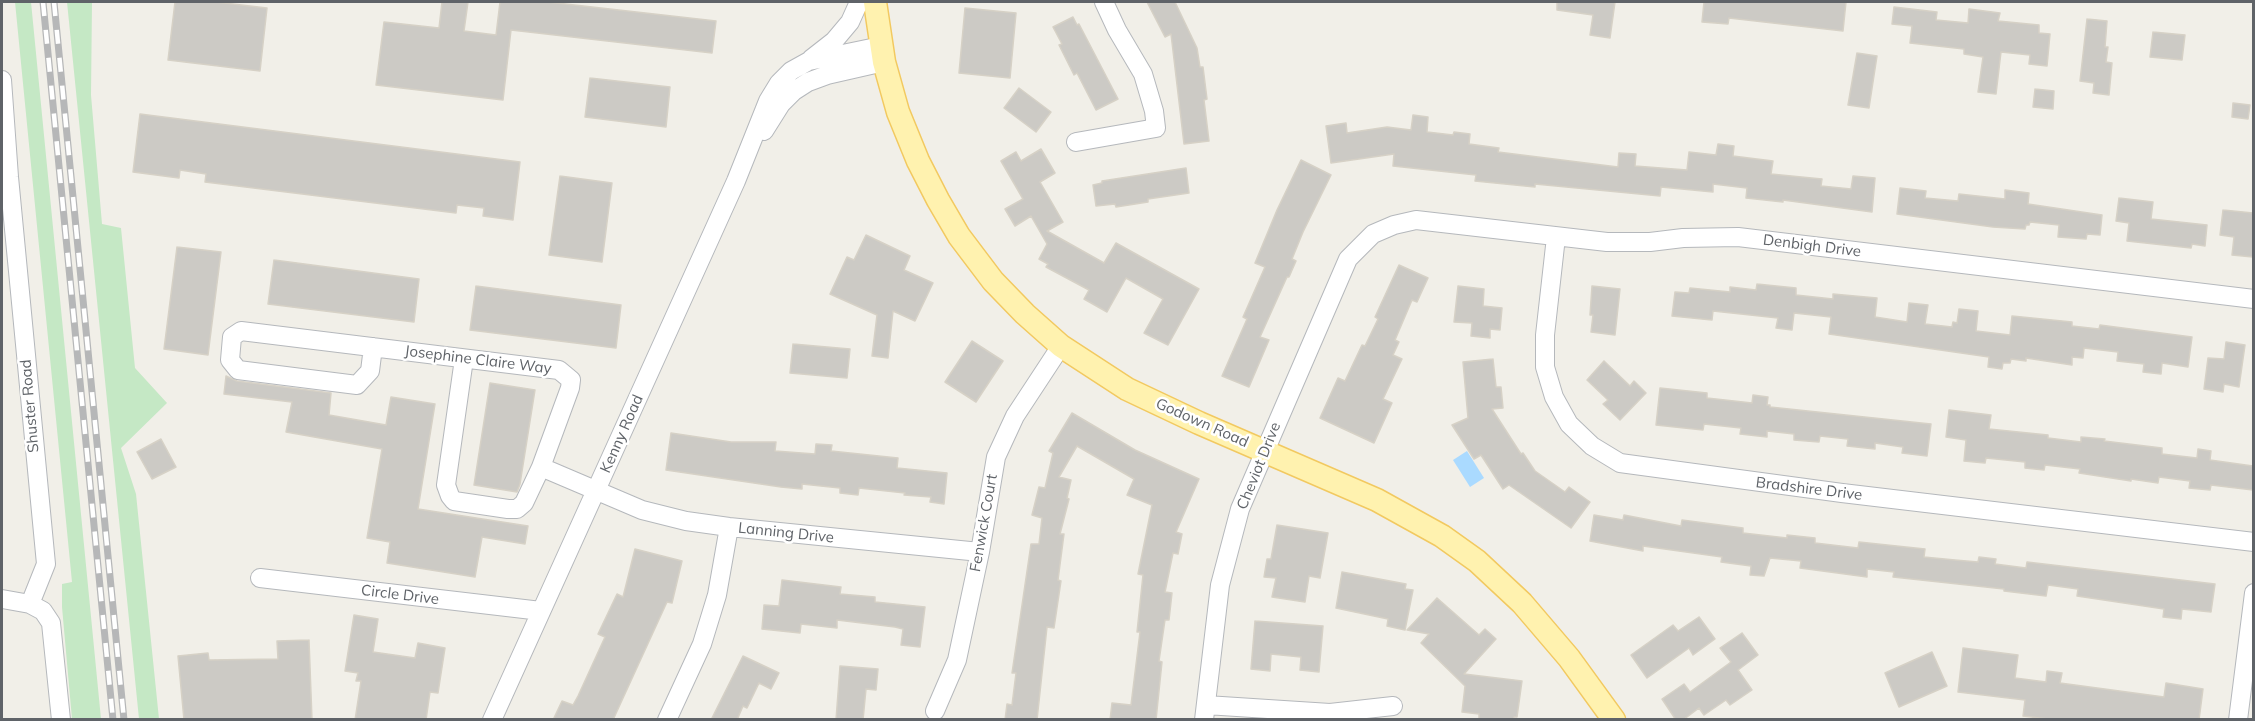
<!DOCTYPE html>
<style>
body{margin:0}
#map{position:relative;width:2255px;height:721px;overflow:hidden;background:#f1efe8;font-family:Mulish,sans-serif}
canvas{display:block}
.frame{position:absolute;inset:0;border:3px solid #5f6368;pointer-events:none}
</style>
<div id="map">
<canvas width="2255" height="721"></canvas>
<div class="frame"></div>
</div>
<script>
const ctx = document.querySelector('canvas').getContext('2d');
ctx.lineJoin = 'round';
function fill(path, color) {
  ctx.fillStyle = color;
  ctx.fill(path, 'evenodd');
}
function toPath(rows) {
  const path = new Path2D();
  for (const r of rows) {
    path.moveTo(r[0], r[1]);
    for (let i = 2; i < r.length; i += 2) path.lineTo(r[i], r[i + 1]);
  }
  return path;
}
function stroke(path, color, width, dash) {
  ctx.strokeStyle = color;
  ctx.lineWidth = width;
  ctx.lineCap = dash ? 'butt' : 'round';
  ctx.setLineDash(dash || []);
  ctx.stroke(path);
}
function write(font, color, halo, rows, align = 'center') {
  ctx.font = font + ' Mulish,sans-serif';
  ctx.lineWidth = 5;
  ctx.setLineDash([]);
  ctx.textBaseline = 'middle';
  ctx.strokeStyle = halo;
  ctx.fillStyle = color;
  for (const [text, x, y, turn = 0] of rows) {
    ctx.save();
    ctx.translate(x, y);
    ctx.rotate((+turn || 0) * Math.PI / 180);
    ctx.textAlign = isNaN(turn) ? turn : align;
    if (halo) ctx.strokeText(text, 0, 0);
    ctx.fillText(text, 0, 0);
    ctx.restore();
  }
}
fill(toPath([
 [15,2,31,2,101,719,72,719,62,607,62,584,72,582],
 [67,2,92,2,91,95,102,224,121,228,135,368,167,403,121,448,136,494,159,719,139,719]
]), '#c5e8c5');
fill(toPath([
 [1467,451,1484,478,1470,487,1453,460]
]), '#aadaff');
const building = toPath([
 [175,2,216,2,267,8,260,71,168,60,175,2],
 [442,2,468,2,464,31,496,35,500,2,548,2,716,21,712,53,511,30,503,100,376,85,384,22,439,28,442,2],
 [1147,2,1175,2,1197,48,1200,67,1203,67,1207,99,1204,100,1209,141,1184,144,1171,34,1165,37,1147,2],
 [1557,2,1615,2,1610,38,1590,35,1593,15,1557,10,1557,2],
 [1704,2,1846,2,1843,31,1729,18,1728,24,1702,22,1704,2],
 [1894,7,1937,12,1936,20,1968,23,1969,9,2000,13,1998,21,2039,25,2039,33,2050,34,2047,66,2029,64,2030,55,2001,52,1996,94,1978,92,1983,57,1964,54,1964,49,1910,43,1912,26,1892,24,1894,7],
 [965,8,1016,13,1010,78,959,73,965,8],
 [1073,17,1077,25,1079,24,1118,99,1096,110,1077,73,1074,75,1059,45,1062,44,1053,27,1073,17],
 [2087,19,2107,21,2105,47,2108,47,2106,62,2112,63,2109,95,2093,93,2094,83,2080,81,2087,19],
 [2153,32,2185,35,2182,60,2150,57,2153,32],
 [1857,53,1877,56,1869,108,1848,105,1857,53],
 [590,78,670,87,666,127,585,117,590,78],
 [1019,88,1051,112,1036,132,1004,108,1019,88],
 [2035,89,2054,91,2053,109,2033,107,2035,89],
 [2233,103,2250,105,2248,119,2232,117,2233,103],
 [140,114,520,162,513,220,483,216,484,208,457,205,456,213,205,182,206,174,180,170,179,178,133,172,140,114],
 [1413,115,1428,117,1427,132,1453,135,1454,132,1470,134,1469,144,1499,148,1498,152,1618,167,1619,153,1636,154,1635,166,1687,170,1689,152,1716,155,1718,144,1734,146,1733,156,1773,161,1771,174,1822,179,1821,186,1851,189,1853,176,1875,178,1872,212,1783,200,1783,202,1746,198,1747,188,1713,184,1713,192,1661,187,1660,196,1535,184,1535,187,1475,181,1476,175,1393,166,1394,154,1331,163,1326,126,1346,123,1347,133,1387,127,1411,130,1413,115],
 [1041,149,1055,173,1040,182,1063,222,1047,231,1104,263,1116,243,1199,289,1168,345,1144,333,1163,299,1126,278,1107,312,1084,299,1089,290,1046,267,1048,264,1039,259,1047,244,1031,216,1015,226,1005,209,1023,199,1001,161,1016,152,1021,161,1041,149],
 [1301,160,1331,175,1303,232,1292,259,1296,261,1289,277,1287,277,1260,337,1269,340,1249,387,1222,376,1247,319,1243,317,1265,267,1255,263,1277,210,1301,160],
 [1186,168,1189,193,1148,199,1148,202,1116,207,1115,204,1096,206,1093,185,1102,183,1102,181,1186,168],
 [560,176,612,183,602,262,549,255,560,176],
 [1900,188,1926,191,1925,198,1958,201,1959,194,2005,199,2005,190,2029,193,2028,204,2102,215,2100,235,2087,234,2086,239,2058,237,2059,225,2030,222,2029,225,2026,225,2025,229,1993,227,1897,214,1900,188],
 [2119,198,2153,202,2151,219,2207,225,2205,246,2192,244,2191,248,2127,241,2129,223,2116,221,2119,198],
 [2223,210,2253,213,2253,257,2232,255,2234,237,2220,235,2223,210],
 [866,235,910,256,904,270,933,283,915,321,893,311,888,358,872,356,877,315,830,294,847,257,854,260,866,235],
 [177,247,221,252,208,355,164,349,177,247],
 [274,260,419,279,414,322,268,304,274,260],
 [1399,265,1428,278,1417,302,1412,300,1395,340,1399,342,1393,355,1402,359,1383,399,1392,403,1374,443,1320,418,1338,378,1345,381,1362,345,1365,346,1378,319,1375,317,1399,265],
 [1757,284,1796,288,1796,295,1833,299,1833,294,1877,298,1875,317,1907,322,1909,303,1928,305,1925,324,1952,327,1953,322,1957,323,1959,309,1978,311,1976,331,2010,335,2012,316,2072,322,2072,326,2099,329,2100,325,2192,337,2188,367,2162,363,2161,374,2143,372,2144,364,2117,361,2118,352,2084,348,2083,358,2072,357,2072,365,2026,358,2026,361,2011,359,2010,363,2003,363,2002,369,1988,367,1989,357,1829,334,1831,317,1794,313,1792,330,1776,328,1778,318,1713,311,1712,320,1672,316,1675,292,1689,293,1690,288,1730,292,1730,287,1756,290,1757,284],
 [476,286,621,305,616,348,470,330,476,286],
 [1458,286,1484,289,1483,306,1502,308,1500,330,1490,329,1490,338,1471,336,1472,323,1454,322,1458,286],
 [1592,286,1620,289,1615,335,1591,332,1593,315,1590,315,1592,286],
 [972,341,1003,361,976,402,945,382,972,341],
 [2226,342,2245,345,2239,387,2224,384,2223,392,2204,389,2208,358,2224,359,2226,342],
 [793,344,850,349,847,378,790,373,793,344],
 [1493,359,1496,387,1501,387,1503,408,1492,409,1521,454,1523,453,1535,471,1565,492,1569,487,1590,502,1571,528,1509,485,1503,489,1481,455,1474,459,1452,425,1468,418,1463,362,1493,359],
 [1604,361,1630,386,1634,381,1646,393,1620,420,1603,404,1608,400,1587,380,1604,361],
 [226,376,237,381,331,393,329,415,386,425,391,397,435,404,418,509,528,526,525,544,482,537,475,577,387,563,390,542,367,538,382,449,286,432,292,402,224,394,226,376],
 [490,383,535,390,520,484,517,492,474,485,490,383],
 [1660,388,1707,393,1707,398,1752,403,1753,395,1768,397,1767,405,1770,405,1770,407,1931,424,1927,456,1902,453,1903,447,1875,443,1875,449,1847,446,1848,439,1820,436,1819,442,1794,440,1794,434,1767,431,1767,437,1740,434,1741,428,1704,424,1703,430,1656,425,1660,388],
 [1949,410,1991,415,1989,429,2048,435,2048,438,2081,442,2081,437,2105,439,2104,441,2162,448,2162,454,2197,458,2198,449,2211,451,2210,460,2253,466,2253,490,2211,485,2210,490,2189,488,2190,481,2159,477,2158,483,2131,479,2131,481,2079,473,2080,469,2045,465,2044,470,2025,468,2025,462,1986,458,1985,463,1964,461,1966,440,1946,437,1949,410],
 [1072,413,1135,450,1199,479,1176,532,1182,534,1178,554,1173,553,1165,592,1172,593,1169,620,1165,620,1159,661,1162,662,1156,720,1110,720,1112,703,1131,705,1140,632,1137,632,1143,575,1138,574,1152,505,1127,495,1134,479,1077,446,1059,477,1071,480,1067,498,1069,499,1060,534,1064,534,1058,580,1061,581,1054,628,1047,627,1037,720,1005,720,1007,704,1012,705,1016,673,1012,673,1031,544,1039,544,1042,518,1032,515,1039,487,1045,488,1053,453,1049,451,1072,413],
 [671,433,731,442,776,442,775,451,815,454,816,444,832,445,831,451,898,458,897,468,947,473,944,504,930,502,931,497,904,495,905,493,859,488,858,495,840,493,840,488,802,484,802,489,781,487,666,470,671,433],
 [161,439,176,467,152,479,137,452,161,439],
 [1594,515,1623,520,1624,515,1681,526,1682,520,1743,528,1743,533,1787,538,1787,535,1815,538,1815,543,1858,548,1859,542,1925,549,1924,557,1955,560,1978,562,1979,557,1996,559,1995,564,2026,568,2027,562,2215,584,2211,612,2182,609,2181,619,2163,617,2164,609,2077,596,2078,589,2048,585,2046,596,2004,591,2004,589,1893,577,1894,572,1867,569,1867,577,1800,568,1801,561,1770,558,1764,576,1750,575,1751,566,1721,562,1722,557,1643,546,1643,551,1590,541,1594,515],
 [1277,525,1328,533,1320,578,1309,576,1305,602,1272,597,1276,578,1264,577,1267,559,1271,559,1277,525],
 [635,549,682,561,672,603,667,602,613,720,553,720,562,701,573,705,578,696,605,637,598,634,617,594,623,597,635,549],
 [1342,572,1406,584,1405,589,1413,590,1405,630,1387,626,1388,619,1336,608,1342,572],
 [782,580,841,587,840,594,875,597,875,602,925,607,920,647,901,645,903,629,895,627,837,620,837,628,801,624,800,633,762,629,764,605,779,606,782,580],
 [1437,598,1479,635,1485,629,1496,639,1464,674,1522,681,1517,717,1514,717,1513,720,1479,720,1479,714,1462,712,1465,686,1421,643,1429,634,1407,630,1437,598],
 [354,615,378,619,373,652,415,658,418,643,445,648,438,693,430,692,426,720,355,720,361,681,356,681,358,673,345,671,354,615],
 [1699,617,1715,639,1693,655,1689,648,1647,678,1631,655,1673,625,1678,631,1699,617],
 [1255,621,1323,626,1319,672,1300,670,1301,657,1271,654,1270,671,1251,669,1255,621],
 [1742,633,1758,655,1738,670,1752,690,1730,705,1726,700,1704,715,1699,708,1683,720,1676,720,1662,699,1684,684,1690,692,1731,662,1720,648,1742,633],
 [309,640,312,720,184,720,178,656,208,653,209,660,278,659,277,641,309,640],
 [1963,648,2018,655,2015,678,2046,682,2047,671,2062,673,2060,683,2164,697,2166,683,2203,689,2199,720,2056,720,2023,716,2025,700,1958,692,1963,648],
 [1932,652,1947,686,1899,707,1885,673,1932,652],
 [743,656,779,673,771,689,759,683,747,708,743,706,737,720,711,720,743,656],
 [840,666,878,669,876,690,866,689,863,720,836,720,840,666]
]);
fill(building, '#cccac5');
stroke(building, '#d6d1c6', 1.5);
const minor = toPath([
 [811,59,834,41,850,22,859,2],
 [2,80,9,177,46,564,30,604],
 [764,131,781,104,794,91,808,82,827,75,884,62],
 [1076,142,1156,128,1154,111,1143,74,1117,30,1104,2],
 [1556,237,1545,335,1545,367,1554,397,1569,424,1592,446,1620,463,1842,493,2254,542],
 [373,347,370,371,357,385,238,370,230,360,232,337,241,331,559,370,571,380,570,388,541,467,642,510,686,521,729,527,980,552],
 [464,359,446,485,450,496,454,501,508,509,517,509,524,503,541,467],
 [260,578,541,611],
 [2,599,30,604,43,611,51,623,61,720],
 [1206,705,1330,713,1393,706],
 [935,711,957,660,980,552,996,457,1015,416,1061,346],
 [492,720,736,181,768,101,779,83,791,71,809,61,881,46],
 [667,720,702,644,717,595,729,527],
 [1204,720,1220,585,1240,509,1348,259,1373,234,1394,225,1416,220,1607,242,1650,242,1683,238,1738,237,2254,299],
 [2238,720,2254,593]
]);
const major = toPath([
 [875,2,884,62,898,112,918,161,938,200,959,236,993,281,1025,314,1061,346,1127,389,1199,423,1377,500,1442,536,1477,561,1522,603,1569,658,1614,720]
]);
stroke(minor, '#b5b8bc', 20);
stroke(major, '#f2c960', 25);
stroke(minor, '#fff', 18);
stroke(major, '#fff2af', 22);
const rail = toPath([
 [43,2,113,720],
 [54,2,124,720]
]);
stroke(rail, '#b6b7b8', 7);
stroke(rail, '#fff', 4.5, [14]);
write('15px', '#5f6368', '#fff', [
 ["Denbigh Drive",1812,246,7],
 ["Josephine Claire Way",478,360,7],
 ["Shuster Road",30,406,-95],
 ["Godown Road",1202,423,24],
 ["Kenny Road",622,434,-66],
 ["Cheviot Drive",1259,466,-68],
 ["Bradshire Drive",1809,489,7],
 ["Fenwick Court",984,523,-80],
 ["Lanning Drive",786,533,6],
 ["Circle Drive",400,595,7]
]);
</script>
